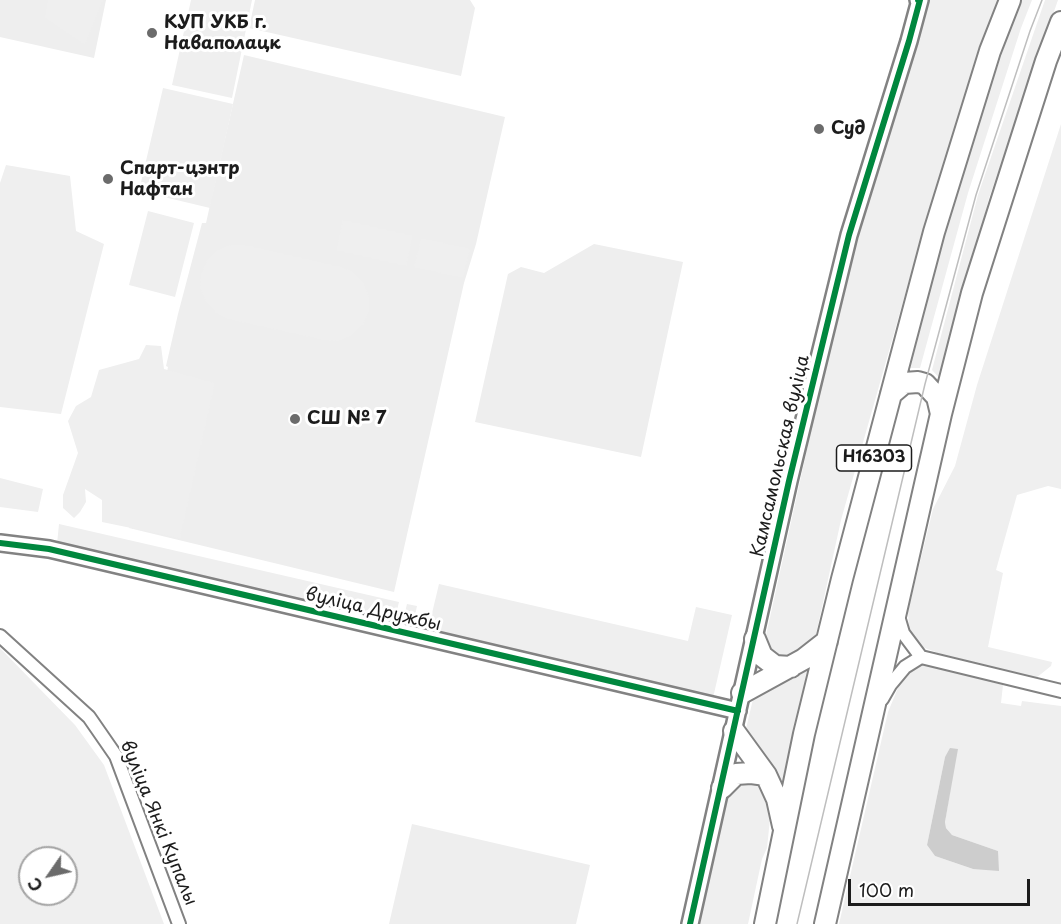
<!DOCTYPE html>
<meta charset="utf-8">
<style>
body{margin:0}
#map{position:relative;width:1061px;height:924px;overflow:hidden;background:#fff;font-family:"Playpen Sans",sans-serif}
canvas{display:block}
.north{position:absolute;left:18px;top:846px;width:60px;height:60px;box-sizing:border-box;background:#fff;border:2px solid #a4a4a4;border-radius:50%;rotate:236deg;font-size:16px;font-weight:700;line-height:24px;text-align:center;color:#1c1c1c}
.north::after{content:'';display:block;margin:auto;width:21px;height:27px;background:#6b6b6b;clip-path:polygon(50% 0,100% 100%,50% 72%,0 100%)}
.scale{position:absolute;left:848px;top:879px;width:182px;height:27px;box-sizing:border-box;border:3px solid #1c1c1c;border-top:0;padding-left:8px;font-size:18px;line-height:21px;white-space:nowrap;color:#1c1c1c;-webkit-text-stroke:4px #fff;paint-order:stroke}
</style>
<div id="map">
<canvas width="1061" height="924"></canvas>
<div class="north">С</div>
<div class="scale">100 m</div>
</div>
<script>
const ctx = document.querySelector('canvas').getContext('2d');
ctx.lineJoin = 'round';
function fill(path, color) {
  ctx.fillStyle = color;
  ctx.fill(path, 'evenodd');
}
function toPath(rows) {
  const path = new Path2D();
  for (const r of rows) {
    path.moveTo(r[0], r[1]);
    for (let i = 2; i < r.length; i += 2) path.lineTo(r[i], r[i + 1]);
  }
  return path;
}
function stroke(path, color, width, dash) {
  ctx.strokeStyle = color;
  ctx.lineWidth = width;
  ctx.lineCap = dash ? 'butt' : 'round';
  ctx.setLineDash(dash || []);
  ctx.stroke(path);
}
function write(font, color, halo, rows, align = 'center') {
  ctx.font = font + ' "Playpen Sans",sans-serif';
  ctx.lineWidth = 6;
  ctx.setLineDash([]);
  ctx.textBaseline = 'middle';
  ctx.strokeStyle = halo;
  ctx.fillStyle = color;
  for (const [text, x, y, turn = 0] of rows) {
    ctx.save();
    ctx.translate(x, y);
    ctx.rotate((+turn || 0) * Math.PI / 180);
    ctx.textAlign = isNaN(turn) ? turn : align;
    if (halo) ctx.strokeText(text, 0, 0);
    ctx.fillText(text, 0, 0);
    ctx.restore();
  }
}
fill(toPath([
 [0,0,106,0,94,58,0,37],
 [255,0,470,0,475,8,461,76,249,28],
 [244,55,505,117,476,244,464,283,394,592,129,528,168,367,166,366,178,314,202,223,206,223],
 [594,244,683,262,641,457,475,422,508,274,521,267,544,273],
 [412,824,590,865,576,924,389,924]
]), '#eee');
fill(toPath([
 [48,0,103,0,85,45,45,18],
 [191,0,252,0,232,98,172,85],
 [928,0,999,0,975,67,925,224,841,520,815,639,806,650,787,658,779,657,771,652,765,640,840,300],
 [1020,0,1032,0,1021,28,968,193,920,368,909,368,956,190],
 [1045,0,1058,0,989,198,943,382,932,370,978,195],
 [163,88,233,104,210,208,139,191],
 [1061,124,1061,489,1048,486,1017,495,996,570,1003,573,988,647,1052,662,1051,666,1036,678,946,656,917,645,909,629,908,611,933,509,955,466,977,385],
 [6,165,70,176,76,231,104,244,61,414,0,407,0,183],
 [148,211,194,223,175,297,129,285],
 [343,220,413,236,406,266,336,250],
 [421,238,470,249,463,278,414,267],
 [231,245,245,245,341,267,353,272,364,283,369,297,369,312,363,325,352,335,338,341,324,340,228,319,216,313,206,302,200,288,201,274,207,260,217,250],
 [146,345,161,346,164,369,215,383,180,538,102,522,102,500,85,489,86,502,80,512,74,518,63,508,63,495,78,453,68,421,76,406,91,397,99,370,139,359],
 [0,478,43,489,38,512,0,507],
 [59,524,399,602,394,623,57,544],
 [439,584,688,641,696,607,732,615,713,698,428,630],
 [407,604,417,606,414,620,405,626,402,625],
 [0,648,75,725,104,765,164,924,0,924],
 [30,858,66,858,66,894,30,894],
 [920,662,1003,685,1001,703,1021,706,1022,701,1061,706,1061,924,839,924,888,712,903,676],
 [957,749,945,822,946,828,952,835,998,851,973,869,935,856,927,845,945,757],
 [812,664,784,793,745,733,754,695],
 [740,782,757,784,763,791,768,802,770,819,767,848,762,859,748,924,698,924,728,793]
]), '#efefef');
fill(toPath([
 [950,748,958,749,945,822,946,828,952,835,998,851,999,871,973,869,935,856,927,845,945,757]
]), '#cdcdcd');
const minor = toPath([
 [898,616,903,633,921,657,1061,691],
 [0,636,89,717,116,756,179,924],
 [882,699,890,685,905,667,921,657]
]);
const tertiary = toPath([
 [0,543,49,549,738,711],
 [690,924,789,481,849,235,909,41,920,0,918,0]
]);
const primary = toPath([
 [891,394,904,383,918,382,925,384,937,397,941,414],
 [755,639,762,656,775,666,791,667],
 [742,693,804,659,827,641],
 [734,731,766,775,777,799,783,826],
 [722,788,736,774,751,773,766,775],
 [765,924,804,734,842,579,934,232,990,51,1010,0],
 [825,924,941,414,972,293,1046,61,1061,22]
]);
stroke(minor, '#828282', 16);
stroke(tertiary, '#828282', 20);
stroke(primary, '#828282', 24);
stroke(minor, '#fff', 12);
stroke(tertiary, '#fff', 15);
stroke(primary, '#fff', 20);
stroke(toPath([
 [797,924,925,384,976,195,1030,31,1042,0]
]), '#bebebe', 1.5);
stroke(toPath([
 [0,543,49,549,738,711],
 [690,924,789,481,849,235,909,41,920,0,918,0]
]), '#00873e', 6);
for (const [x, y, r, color] of [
 [152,33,6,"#6b6b6b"],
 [819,129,6,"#6b6b6b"],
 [108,179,6,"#6b6b6b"],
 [295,419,6,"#6b6b6b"]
]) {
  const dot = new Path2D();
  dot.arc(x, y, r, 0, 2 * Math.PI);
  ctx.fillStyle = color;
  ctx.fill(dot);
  stroke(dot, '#fff', 2);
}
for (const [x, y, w] of [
 [874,458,75]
]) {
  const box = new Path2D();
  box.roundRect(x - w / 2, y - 13, w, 26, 4.5);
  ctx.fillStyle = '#fff';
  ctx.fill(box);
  stroke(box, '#1c1c1c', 1.5);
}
write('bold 16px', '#1c1c1c', null, [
 ["Н16303",874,458]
]);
write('bold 18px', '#1c1c1c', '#fff', [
 ["КУП УКБ г.",164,23],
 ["Наваполацк",164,44],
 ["Суд",831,129],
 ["Спарт-цэнтр",120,169],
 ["Нафтан",120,190],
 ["СШ № 7",307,419]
], 'left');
write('18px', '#1c1c1c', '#fff', [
 ["Камсамольская вуліца",781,456,-77],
 ["вуліца Дружбы",373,610,13],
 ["вуліца Янкі Купалы",158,823,68]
]);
</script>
